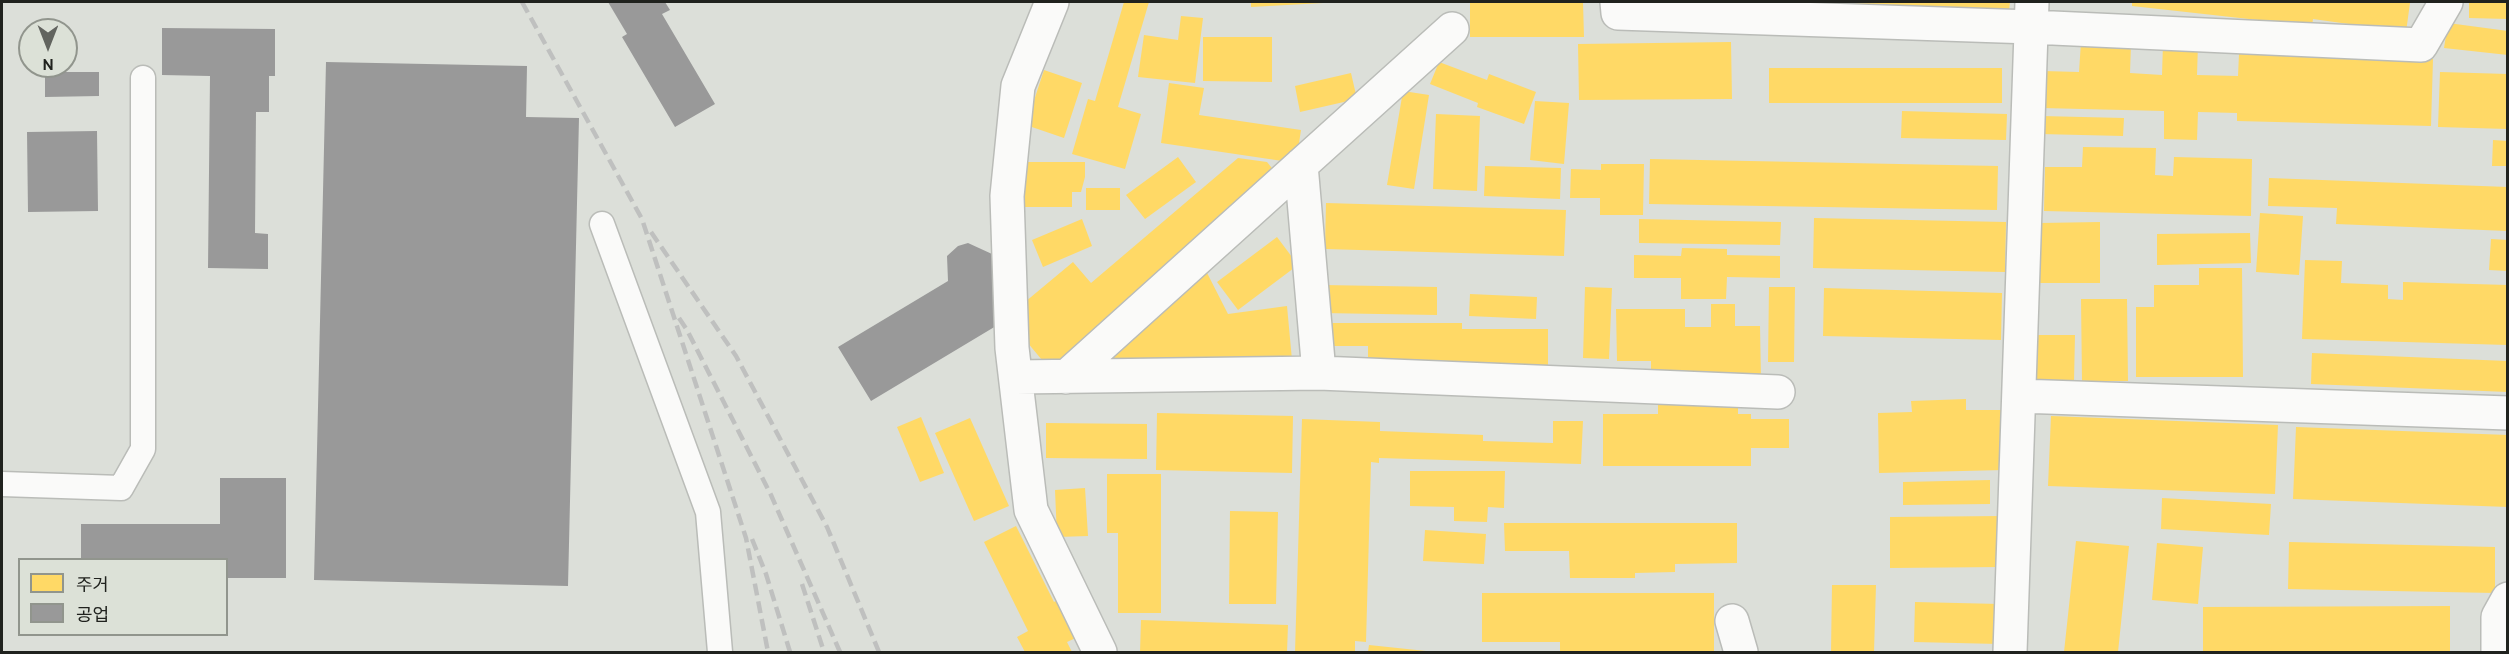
<!DOCTYPE html>
<meta charset="utf-8">
<style>
body{margin:0}
#map{position:relative;width:2509px;height:654px;overflow:hidden;background:#dcdfd9;font-family:Cabin,"Noto Sans KR",sans-serif}
canvas{display:block}
.frame{position:absolute;inset:0;border:3px solid #20221e;pointer-events:none}
.legend{position:absolute;left:18px;top:558px;width:210px;height:78px;box-sizing:border-box;background:#dce1d7;border:2px solid #91958d;margin:0;padding:8px 10px;list-style:none;font-size:18px;color:#20221e}
.legend li{display:flex;align-items:center;gap:12px;height:30px}
.legend b{width:30px;border:2px solid #91958d}
.north{position:absolute;left:18px;top:18px;width:60px;height:60px;box-sizing:border-box;background:#dce1d7;border:2px solid #91958d;border-radius:50%;rotate:180deg;font-size:16px;font-weight:700;line-height:24px;text-align:center;color:#20221e}
.north::after{content:'';display:block;margin:auto;width:21px;height:27px;background:#62645f;clip-path:polygon(50% 0,100% 100%,50% 72%,0 100%)}
</style>
<div id="map">
<canvas width="2509" height="654"></canvas>
<div class="frame"></div>
<ul class="legend">
<li><b style="height:16px;background:#ffd966"></b>주거</li>
<li><b style="height:16px;background:#999"></b>공업</li>
</ul>
<div class="north">N</div>
</div>
<script>
const ctx = document.querySelector('canvas').getContext('2d');
ctx.lineJoin = 'round';
function fill(path, color) {
  ctx.fillStyle = color;
  ctx.fill(path, 'evenodd');
}
function toPath(rows) {
  const path = new Path2D();
  for (const r of rows) {
    path.moveTo(r[0], r[1]);
    for (let i = 2; i < r.length; i += 2) path.lineTo(r[i], r[i + 1]);
  }
  return path;
}
function stroke(path, color, width, dash) {
  ctx.strokeStyle = color;
  ctx.lineWidth = width;
  ctx.lineCap = dash ? 'butt' : 'round';
  ctx.setLineDash(dash || []);
  ctx.stroke(path);
}
fill(toPath([
 [1124,2,1149,2,1118,107,1141,114,1125,169,1072,154,1088,99,1095,101],
 [1251,2,1323,2,1323,3,1251,7],
 [1470,2,1583,2,1584,37,1470,37],
 [1746,2,2010,2,2009,11],
 [2132,2,2399,2,2410,3,2406,32,2313,19,2312,26,2132,6],
 [2469,2,2508,2,2508,19,2469,18],
 [1181,16,1203,18,1195,83,1138,77,1144,35,1178,40],
 [2448,23,2508,31,2508,55,2444,48],
 [1203,37,1272,37,1272,82,1203,81],
 [1731,42,1732,99,1579,100,1578,44],
 [2081,42,2131,44,2130,73,2162,75,2163,44,2198,44,2197,75,2238,76,2239,54,2433,59,2431,126,2237,121,2237,113,2198,112,2197,140,2164,139,2164,111,2042,108,2043,71,2079,72],
 [1439,62,1487,80,1489,74,1536,92,1524,124,1477,107,1478,103,1430,84],
 [1769,68,2002,68,2002,103,1769,103],
 [1044,70,1082,83,1064,138,1026,125],
 [2440,72,2508,74,2508,129,2438,127],
 [1351,73,1357,99,1300,112,1295,86],
 [1169,83,1204,88,1199,115,1301,130,1296,163,1161,143],
 [1403,91,1429,95,1414,189,1387,185],
 [1535,101,1569,103,1564,164,1530,160],
 [1902,111,2007,114,2006,140,1901,138],
 [1436,114,1480,116,1477,191,1433,189],
 [2041,116,2124,118,2123,136,2040,134],
 [2493,140,2508,141,2508,166,2492,166],
 [2083,147,2156,148,2155,175,2173,176,2174,157,2252,159,2251,216,2044,211,2045,167,2082,167],
 [1178,157,1196,182,1145,219,1126,195],
 [1238,158,1267,162,1280,178,1052,372,1027,342,1025,302,1073,262,1091,283],
 [1650,159,1998,166,1997,210,1649,204],
 [1022,162,1085,162,1085,177,1081,192,1072,192,1072,207,1022,207],
 [1601,164,1644,164,1643,215,1600,215,1600,198,1570,198,1571,169,1601,170],
 [1485,166,1561,168,1560,199,1484,196],
 [2269,178,2508,187,2508,231,2336,224,2337,208,2268,206],
 [1086,188,1120,188,1120,210,1086,210],
 [1326,203,1566,210,1564,256,1325,249],
 [2260,213,2303,216,2299,275,2256,272],
 [1814,218,2006,222,2005,272,1813,268],
 [1082,219,1092,246,1043,267,1032,240],
 [1639,219,1781,222,1780,245,1639,243],
 [2100,222,2100,283,2040,283,2040,223],
 [2250,233,2251,263,2157,265,2157,234],
 [1277,237,1298,265,1238,310,1217,282],
 [2491,239,2508,240,2508,271,2489,270],
 [1682,248,1727,249,1727,255,1780,256,1780,278,1727,277,1726,299,1681,299,1681,278,1634,278,1634,255,1681,256],
 [2305,260,2342,261,2341,283,2388,285,2388,299,2403,300,2403,282,2508,285,2508,345,2302,339],
 [1203,265,1228,314,1287,306,1292,360,1105,379,1097,350],
 [2199,268,2242,268,2243,377,2136,377,2136,307,2154,307,2154,285,2199,285],
 [1323,285,1437,287,1437,315,1322,313],
 [1585,287,1612,288,1609,359,1583,358],
 [1769,287,1795,287,1794,362,1768,362],
 [1824,288,2002,293,2001,340,1823,336],
 [1470,294,1537,297,1536,319,1469,316],
 [2081,299,2127,299,2128,381,2082,381],
 [1711,304,1735,304,1735,326,1760,326,1761,380,1651,374,1651,361,1617,361,1616,309,1685,309,1685,327,1711,327],
 [1326,323,1462,323,1462,329,1548,329,1548,374,1368,367,1368,346,1326,346],
 [2036,335,2075,335,2074,381,2036,381],
 [2312,353,2508,361,2508,392,2311,384],
 [1738,394,1738,414,1751,414,1751,419,1789,419,1789,448,1751,448,1751,466,1603,466,1603,414,1658,414,1658,397],
 [1966,399,1966,410,2003,410,2004,470,1879,473,1878,413,1912,412,1911,401],
 [1157,413,1293,416,1292,473,1156,470],
 [2051,416,2278,425,2275,494,2048,486],
 [921,417,944,473,920,482,897,427],
 [970,418,1009,506,974,521,935,433],
 [1302,419,1380,422,1380,431,1483,435,1483,441,1553,443,1553,421,1583,421,1581,464,1379,458,1379,463,1371,462,1366,642,1355,641,1355,652,1295,652],
 [1046,423,1147,424,1147,459,1046,458],
 [2296,427,2508,435,2508,507,2293,499],
 [1410,471,1505,471,1504,508,1488,507,1487,522,1454,521,1454,507,1410,506],
 [1107,474,1161,474,1161,613,1118,613,1118,533,1107,533],
 [1990,480,1990,504,1903,505,1903,482],
 [1085,488,1088,536,1057,537,1055,490],
 [2162,498,2271,504,2269,535,2161,529],
 [1230,511,1278,512,1276,604,1229,604],
 [2002,516,2002,567,1890,568,1890,517],
 [1504,523,1737,523,1737,563,1675,564,1675,572,1635,573,1635,578,1570,578,1569,551,1505,551],
 [1016,526,1054,602,1061,598,1080,636,1067,642,1072,652,1025,652,1017,637,1028,631,984,542],
 [1425,530,1486,534,1484,564,1423,561],
 [2076,541,2129,546,2118,652,2064,652],
 [2289,542,2495,547,2495,593,2288,589],
 [2157,543,2203,547,2198,604,2152,600],
 [1832,585,1876,585,1874,652,1831,652],
 [1482,593,1714,593,1714,652,1560,652,1560,642,1482,642],
 [1915,602,2000,604,1999,644,1914,642],
 [2450,606,2450,652,2203,652,2203,607],
 [1141,620,1288,625,1287,652,1140,652],
 [1369,645,1426,651,1426,652,1368,652]
]), '#ffd966');
fill(toPath([
 [608,2,665,2,670,10,662,14,715,104,675,127,622,37,627,34],
 [162,28,275,29,275,76,269,76,269,112,256,112,255,233,268,234,268,269,208,268,210,76,162,75],
 [326,62,527,66,526,117,579,118,568,586,314,580],
 [45,72,99,72,99,96,45,97],
 [97,131,98,211,28,212,27,132],
 [968,243,992,254,996,326,871,401,838,347,948,281,947,256,958,246],
 [220,478,286,478,286,578,226,578,226,560,81,560,81,524,220,524]
]), '#999');
const service = toPath([
 [602,224,708,512,720,652],
 [2,484,121,488,143,449,143,78]
]);
const minor = toPath([
 [1052,2,1018,86,1007,196,1012,348,1031,510,1100,652],
 [1617,2,1618,13,2031,27,2421,45,2446,2],
 [1301,165,1319,373],
 [1016,377,1319,373,1778,392],
 [1066,377,1452,29],
 [2019,396,2508,413],
 [1732,621,1741,652],
 [2010,652,2032,2],
 [2498,652,2498,617,2508,599]
]);
stroke(service, '#babcb8', 27);
stroke(minor, '#babcb8', 36);
stroke(service, '#fafaf9', 24);
stroke(minor, '#fafaf9', 33);
stroke(toPath([
 [522,2,642,219,746,538,768,652],
 [651,232,736,356,827,527,879,652],
 [679,318,687,330,771,495,840,652],
 [752,539,766,574,790,652],
 [802,584,824,652]
]), '#bfc0bf', 4.5, [12, 6]);
</script>
